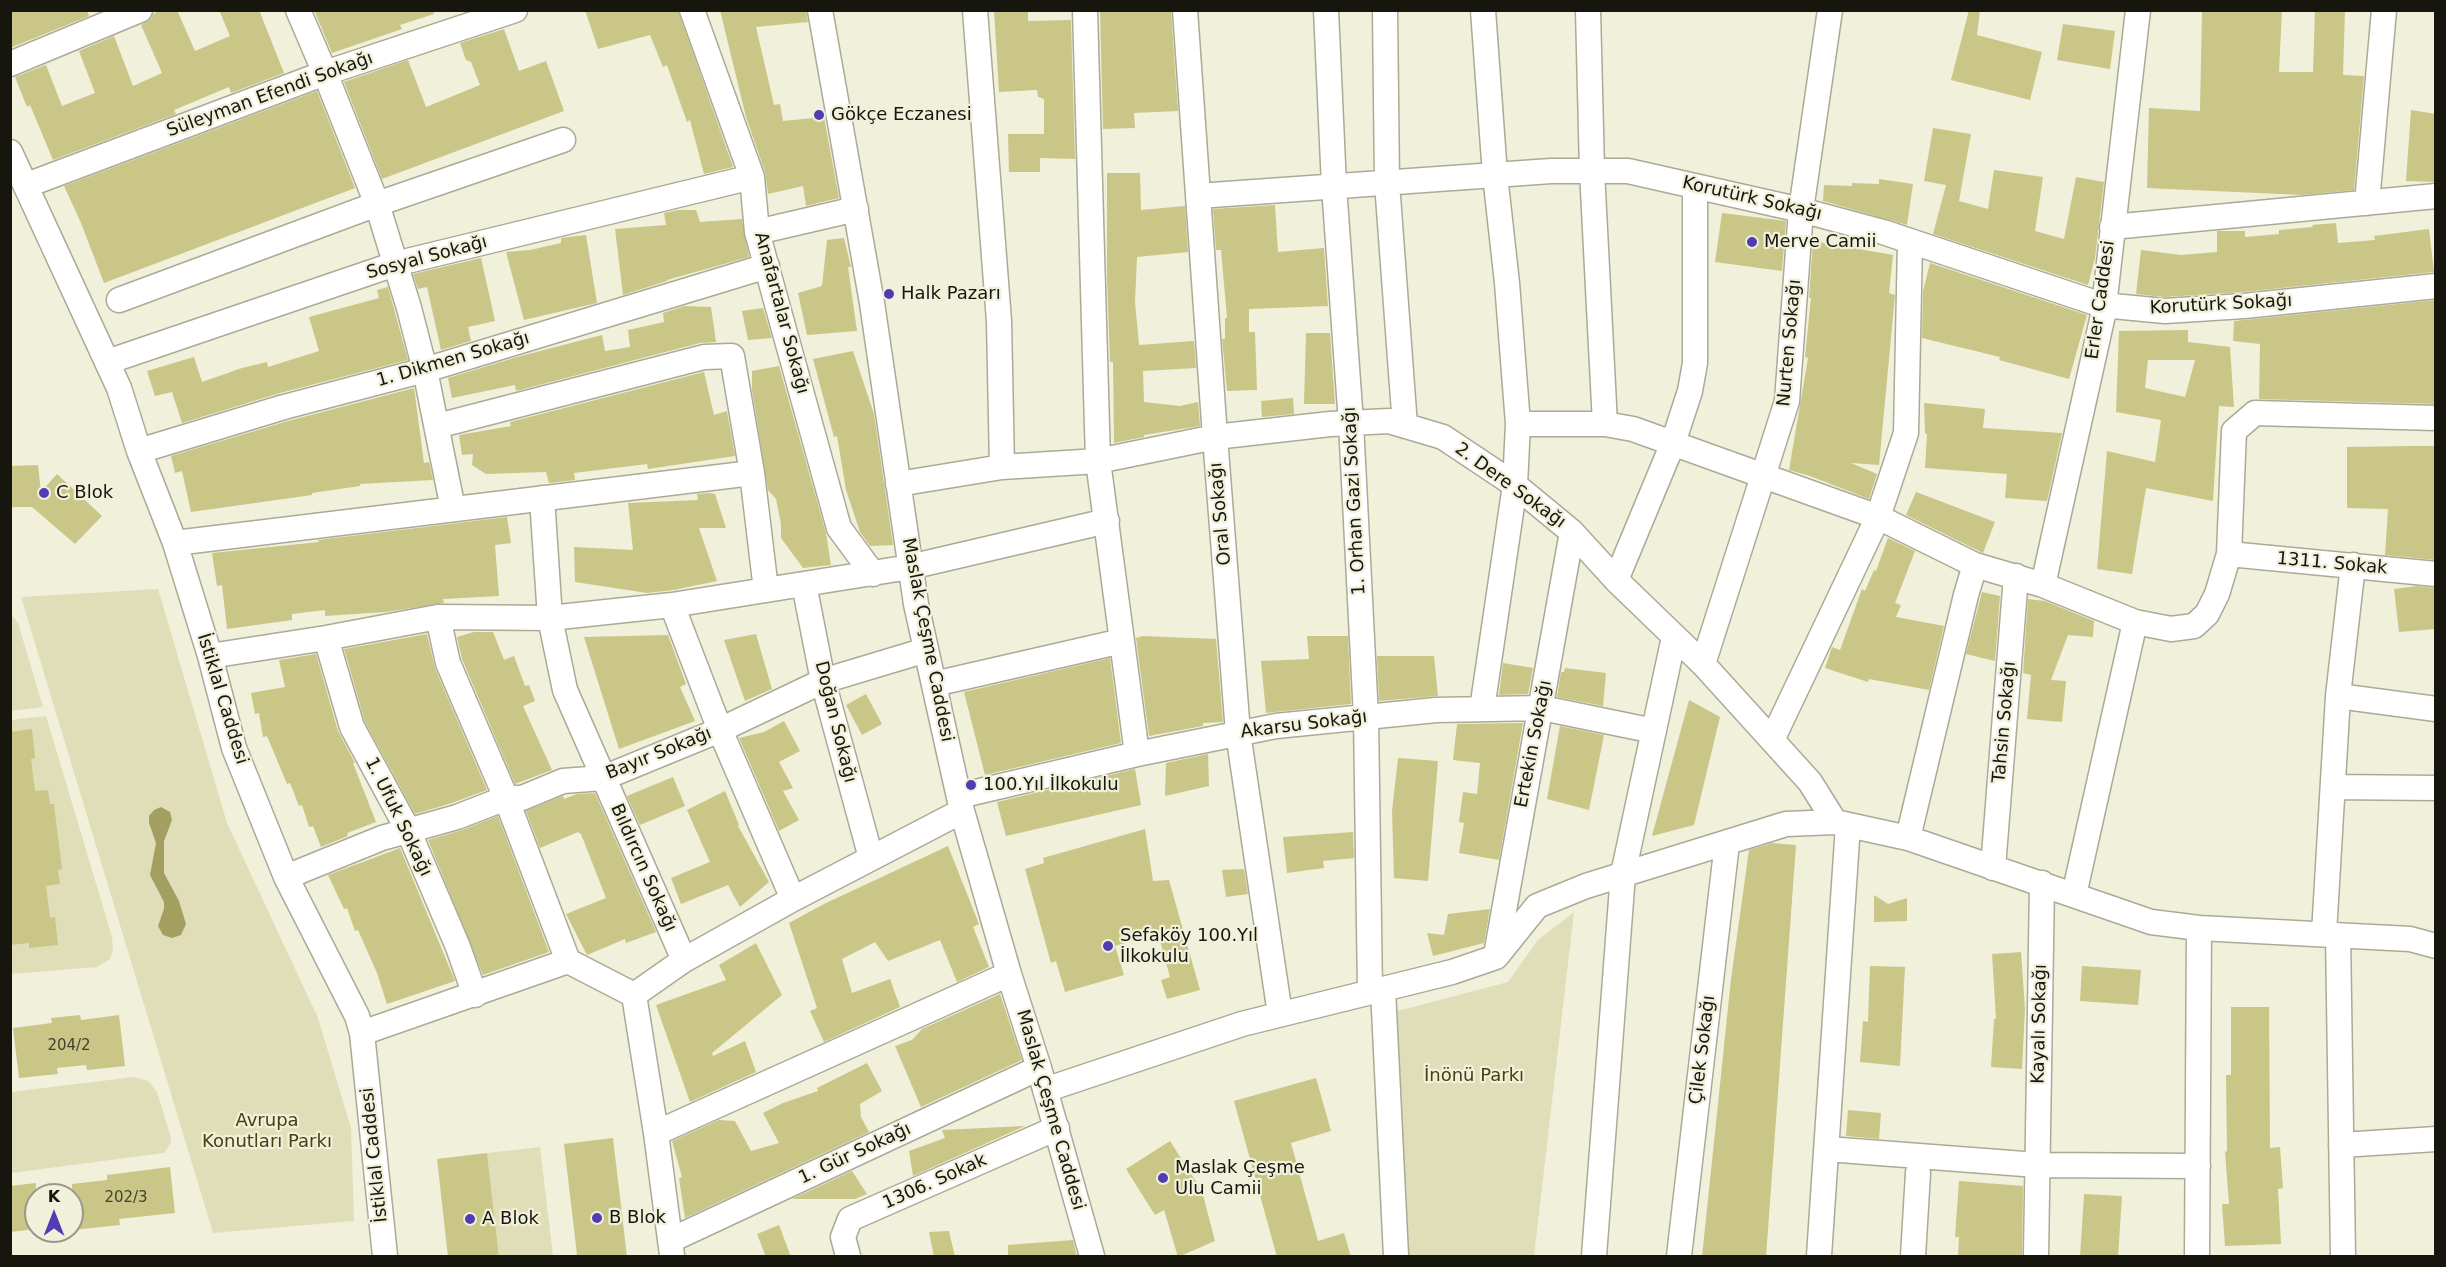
<!DOCTYPE html>
<meta charset="utf-8">
<style>
body{margin:0}
#map{position:relative;width:2446px;height:1267px;overflow:hidden;background:#f0f0db;font-family:"DejaVu Sans",sans-serif}
canvas{display:block}
.frame{position:absolute;inset:0;border:12px solid #16160f;pointer-events:none}
.north{position:absolute;left:24px;top:1183px;width:60px;height:60px;box-sizing:border-box;background:#f0f0db;border:2px solid #999989;border-radius:50%;rotate:0deg;font-size:16px;font-weight:700;line-height:24px;text-align:center;color:#16160f}
.north::after{content:'';display:block;margin:auto;width:21px;height:27px;background:#523cb3;clip-path:polygon(50% 0,100% 100%,50% 72%,0 100%)}
</style>
<div id="map">
<canvas width="2446" height="1267"></canvas>
<div class="frame"></div>
<div class="north">K</div>
</div>
<script>
const ctx = document.querySelector('canvas').getContext('2d');
ctx.lineJoin = 'round';
function fill(path, color) {
  ctx.fillStyle = color;
  ctx.fill(path, 'evenodd');
}
function toPath(rows) {
  const path = new Path2D();
  for (const r of rows) {
    path.moveTo(r[0], r[1]);
    for (let i = 2; i < r.length; i += 2) path.lineTo(r[i], r[i + 1]);
  }
  return path;
}
function stroke(path, color, width, dash) {
  ctx.strokeStyle = color;
  ctx.lineWidth = width;
  ctx.lineCap = dash ? 'butt' : 'round';
  ctx.setLineDash(dash || []);
  ctx.stroke(path);
}
function write(font, color, halo, rows, align = 'center') {
  ctx.font = font + ' "DejaVu Sans",sans-serif';
  ctx.lineWidth = 4.5;
  ctx.setLineDash([]);
  ctx.textBaseline = 'middle';
  ctx.strokeStyle = halo;
  ctx.fillStyle = color;
  for (const [text, x, y, turn = 0] of rows) {
    ctx.save();
    ctx.translate(x, y);
    ctx.rotate((+turn || 0) * Math.PI / 180);
    ctx.textAlign = isNaN(turn) ? turn : align;
    if (halo) ctx.strokeText(text, 0, 0);
    ctx.fillText(text, 0, 0);
    ctx.restore();
  }
}
fill(toPath([
 [158,589,227,823,318,1018,351,1128,354,1221,213,1233,21,597],
 [11,615,18,623,43,707,11,711],
 [46,716,112,937,113,949,110,959,97,967,11,974,11,720],
 [1574,912,1534,1256,1401,1256,1390,1013,1508,982,1538,940],
 [134,1077,148,1081,157,1092,171,1138,170,1144,164,1153,11,1173,11,1092],
 [540,1147,553,1256,499,1256,487,1153]
]), '#e0deb8');
fill(toPath([
 [161,807,170,812,172,820,164,841,164,873,179,901,186,924,181,935,172,938,163,935,158,926,164,909,164,902,150,875,156,843,149,823,149,816,154,810]
]), '#a39f61');
fill(toPath([
 [10,10,87,10,89,16,10,48],
 [161,10,177,10,195,51,230,36,219,10,259,10,284,73,231,93,229,87,174,110,176,114,53,160,30,105,27,107,15,77,46,65,62,106,95,93,79,51,114,36,133,86,162,73,141,25,151,19,153,14],
 [314,10,434,10,434,14,400,25,402,29,332,53],
 [585,10,678,10,733,167,704,174,690,120,687,122,667,65,663,67,650,35,598,49],
 [720,10,806,10,808,22,756,27,774,105,780,104,783,121,824,117,839,198,806,206,803,186,768,194,765,172,746,117],
 [994,10,1028,10,1028,21,1071,20,1075,159,1040,158,1040,172,1009,172,1008,134,1044,134,1044,99,1038,97,1037,90,999,92],
 [1100,10,1171,10,1178,111,1134,113,1135,128,1103,129],
 [1969,10,1980,10,1977,35,2042,52,2030,100,1951,80],
 [2202,10,2282,10,2279,72,2313,72,2315,10,2345,10,2343,75,2364,76,2354,190,2302,195,2147,188,2149,108,2200,111],
 [2063,24,2115,31,2110,69,2057,60],
 [504,29,519,71,546,61,564,111,382,179,344,82,408,60,426,107,480,85,471,62,466,60,460,43],
 [317,91,355,188,104,283,81,223,64,186],
 [2411,110,2436,114,2436,182,2406,181],
 [1933,128,1971,134,1959,201,1988,209,1994,170,2043,177,2035,231,2064,239,2076,177,2104,182,2095,258,2088,285,1933,234,1946,185,1924,181],
 [1107,173,1140,173,1141,210,1185,206,1188,252,1137,257,1135,302,1139,345,1194,341,1196,368,1143,371,1144,402,1180,406,1198,402,1200,426,1144,435,1144,437,1114,443,1113,362,1110,362,1107,276],
 [1879,179,1913,184,1907,225,1823,201,1824,185,1852,186,1852,183,1879,184],
 [1275,205,1278,252,1324,248,1328,306,1249,309,1249,332,1255,332,1257,390,1227,391,1222,339,1225,339,1225,318,1227,318,1221,250,1216,250,1213,209],
 [678,210,696,210,700,222,742,219,749,257,667,280,667,281,623,295,615,229,666,225,664,213],
 [1722,213,1786,221,1782,271,1715,262],
 [2336,223,2338,243,2375,240,2374,236,2429,229,2434,272,2243,292,2165,297,2136,294,2141,250,2181,255,2217,252,2217,231,2245,231,2245,237,2279,234,2279,230,2313,227,2312,225],
 [586,235,597,303,524,320,506,252,530,250,561,243,561,238],
 [844,238,851,267,848,267,857,331,807,335,798,293,822,286,827,240],
 [1813,241,1893,255,1889,293,1895,295,1879,465,1851,463,1877,474,1869,499,1810,476,1789,470,1808,358,1805,357,1811,298,1809,298],
 [481,258,495,321,468,327,471,341,441,350,427,287,418,289,413,274],
 [1930,263,2087,315,2069,379,1999,360,2000,357,1922,338,1923,291],
 [388,287,408,360,280,393,182,423,172,392,155,396,147,371,194,357,202,382,242,368,267,362,268,367,319,351,309,317,379,298,377,290],
 [2436,300,2436,404,2259,399,2260,344,2233,341,2234,321],
 [684,306,711,307,716,342,700,343,516,391,515,385,452,398,448,378,517,357,602,335,605,351,630,347,628,330,664,322,663,313],
 [763,308,772,338,748,340,742,311],
 [2188,330,2188,342,2230,347,2234,407,2219,406,2213,501,2146,488,2132,574,2097,569,2107,451,2155,462,2161,420,2116,412,2119,331],
 [2148,360,2195,360,2185,397,2145,388],
 [1306,333,1330,333,1335,404,1304,404],
 [853,351,874,414,893,545,870,546,860,532,846,490,837,436,834,437,813,359],
 [779,366,826,533,831,565,803,568,781,538,781,524,776,499,768,490,752,390,752,371],
 [704,372,714,415,727,411,735,456,648,469,647,464,574,473,575,480,549,483,546,472,486,474,472,465,473,454,462,455,459,435,511,426,510,422],
 [414,388,424,463,429,462,433,480,360,484,360,486,312,493,312,495,191,512,182,471,175,473,171,456,288,421],
 [1293,398,1294,414,1262,417,1261,401],
 [1924,403,1985,409,1983,428,2062,433,2047,501,2005,498,2007,474,1925,468,1927,434,1925,433],
 [2412,446,2436,446,2436,560,2385,555,2388,509,2347,508,2347,447],
 [38,465,41,492,57,474,102,516,75,544,32,507,10,507,10,466],
 [1916,492,1995,522,1983,553,1906,515],
 [709,493,715,494,726,528,699,528,717,581,674,590,647,593,575,582,574,547,633,550,628,503,698,500,697,494],
 [507,517,511,543,495,545,499,596,443,599,444,603,386,612,325,616,325,610,292,614,292,620,227,629,222,585,217,586,212,553,319,542,318,540],
 [1888,538,1915,551,1895,603,1901,605,1896,617,1944,626,1929,690,1869,679,1868,682,1825,668,1832,647,1840,650,1862,589,1865,591,1874,570,1876,571],
 [2417,586,2436,588,2436,629,2399,632,2394,589],
 [1982,592,2000,596,1995,661,1966,654],
 [2028,599,2045,601,2094,621,2093,637,2068,635,2051,680,2066,681,2062,722,2027,719,2031,675,2023,673],
 [474,632,493,632,504,660,514,656,525,686,529,685,535,701,523,706,552,770,515,784,462,659,457,637],
 [427,634,435,668,487,790,452,803,415,814,365,722,344,649],
 [756,634,772,689,745,701,724,640],
 [668,635,686,684,680,687,695,721,619,749,584,637],
 [1143,636,1216,639,1223,722,1203,723,1203,726,1149,736,1136,638],
 [1307,636,1348,636,1351,704,1266,713,1261,661,1309,659],
 [316,654,338,731,355,763,353,763,376,822,347,833,348,836,321,847,313,826,309,827,302,805,299,806,290,783,287,784,267,736,263,737,259,713,255,714,251,693,285,687,279,660],
 [1377,656,1434,656,1438,696,1379,701],
 [1110,658,1121,743,985,775,964,692],
 [1503,663,1533,668,1528,694,1499,695],
 [1565,668,1606,673,1603,706,1557,697,1561,672,1564,672],
 [866,694,882,724,862,735,846,705],
 [1689,700,1720,717,1694,825,1652,836],
 [784,721,800,751,779,762,793,788,783,791,799,820,779,831,739,738,764,732],
 [1523,723,1499,860,1459,853,1464,823,1459,822,1463,792,1477,794,1480,763,1453,760,1457,724],
 [1560,726,1604,735,1589,810,1547,799],
 [32,729,35,758,31,759,35,791,48,790,50,804,54,804,62,869,58,870,60,884,46,886,50,918,55,917,58,945,29,948,29,943,10,945,10,900,12,899,10,732],
 [1208,754,1209,786,1165,796,1166,763],
 [1398,758,1438,761,1428,881,1394,878,1392,811],
 [1135,769,1141,805,1006,836,997,802],
 [673,777,685,806,640,825,627,796],
 [725,791,739,825,738,826,769,882,740,907,728,885,681,904,671,878,710,862,687,810],
 [595,793,656,932,626,943,625,939,587,955,566,914,606,898,581,834,578,832,540,848,526,811,563,796,564,799,577,794],
 [498,816,549,952,483,975,428,840,462,830],
 [1145,829,1153,881,1169,880,1200,990,1167,999,1161,980,1170,977,1158,934,1115,946,1124,975,1065,992,1056,961,1051,963,1025,869,1044,863,1043,858],
 [1353,832,1354,858,1323,861,1324,868,1287,873,1283,837],
 [1772,843,1796,845,1766,1257,1702,1257,1731,979,1749,850],
 [948,846,979,924,973,927,989,967,957,982,940,940,888,961,875,942,842,959,852,993,890,979,900,1007,824,1042,810,1011,817,1008,789,923,824,904],
 [400,848,455,981,387,1004,377,973,358,930,355,931,347,908,344,909,328,875],
 [1244,869,1248,894,1226,897,1222,870],
 [1874,895,1888,904,1907,898,1907,921,1874,922],
 [1490,909,1484,943,1433,956,1427,933,1444,935,1448,914],
 [756,943,782,995,712,1053,713,1056,745,1041,756,1072,690,1102,656,1005,726,980,719,965],
 [2021,952,2025,1009,2022,1069,1991,1067,1994,1019,1996,1019,1992,954],
 [1870,966,1905,967,1900,1066,1860,1062,1863,1021,1868,1022],
 [2082,966,2141,970,2138,1005,2080,1001],
 [1000,994,1022,1060,921,1107,895,1046,912,1040,922,1029],
 [2231,1007,2269,1007,2270,1148,2280,1147,2283,1188,2278,1189,2281,1244,2225,1246,2222,1204,2229,1204,2225,1152,2227,1151,2226,1075,2231,1075],
 [80,1015,81,1020,119,1015,125,1066,87,1070,86,1065,57,1068,58,1074,19,1078,13,1028,52,1023,51,1018],
 [867,1063,882,1091,860,1104,861,1117,869,1132,685,1218,679,1178,682,1177,672,1141,719,1120,735,1121,751,1151,779,1143,763,1113,783,1103,818,1091,817,1088],
 [1316,1078,1331,1131,1291,1143,1318,1241,1344,1233,1351,1257,1277,1257,1234,1101],
 [1848,1110,1881,1113,1879,1139,1846,1136],
 [1025,1126,913,1176,909,1151,945,1138,942,1130],
 [613,1138,627,1257,577,1255,564,1144],
 [1170,1141,1202,1191,1215,1241,1178,1257,1164,1210,1155,1215,1126,1169],
 [487,1153,499,1257,448,1257,437,1159],
 [170,1167,175,1213,119,1219,120,1225,72,1230,72,1184,107,1180,107,1175],
 [852,1171,867,1194,855,1199,792,1199],
 [1959,1181,2023,1186,2022,1257,1958,1257,1959,1237,1955,1237],
 [36,1183,36,1229,10,1232,10,1186],
 [2084,1194,2122,1196,2118,1257,2080,1257],
 [779,1225,791,1257,766,1257,757,1234],
 [949,1231,955,1257,934,1257,929,1232],
 [1073,1240,1077,1257,1008,1257,1008,1245]
]), '#cac687');
const minor = toPath([
 [298,10,325,73,377,204,409,308,425,370,453,509],
 [692,10,752,177,757,232,839,528,873,574],
 [820,10,872,303,916,604,962,811,1009,974,1039,1068,1092,1256],
 [975,10,999,321,1002,467],
 [1085,10,1098,461,1137,754],
 [1185,10,1215,437,1238,733,1280,1014],
 [1326,10,1334,186,1351,423,1366,717,1370,992],
 [1385,10,1387,183,1405,426],
 [1588,10,1592,171,1605,424],
 [10,64,140,10],
 [10,152,119,388,139,451,175,543,210,656,234,748,286,877,357,1016,362,1033,385,1256],
 [27,185,325,73,515,10],
 [1198,196,1551,171,1628,171,1801,210,1883,232,2102,305,2165,311,2244,306,2436,286],
 [2367,203,2384,10],
 [2112,227,2436,196],
 [757,232,856,209],
 [119,300,377,204,563,140],
 [107,362,395,264,752,177],
 [1518,424,1605,424,1633,429,1878,517,1975,565,2043,585,2135,622,2074,895],
 [437,426,704,357,732,356,752,473,766,590],
 [139,451,284,407,425,370,767,266],
 [898,484,1002,467,1098,461,1215,437,1330,424,1389,421,1443,437,1515,485,1572,532,1616,580,1703,664,1810,782,1835,822],
 [542,498,550,618,565,690,684,960],
 [175,543,752,473],
 [2229,554,2436,574],
 [2353,565,2338,696,2436,709],
 [1616,580,1673,443,1690,391,1695,363,1695,187],
 [804,584,823,681,871,858],
 [2043,585,2103,315,2138,10],
 [672,605,720,730,793,899],
 [438,617,448,663,506,798,568,961],
 [2135,622,2171,629,2194,626,2207,614,2217,594,2229,554,2234,431,2255,413,2436,418],
 [326,638,352,727,408,830,458,947,475,995],
 [210,656,326,638,438,617,550,618,672,605,910,567,1107,521],
 [1703,664,1787,401,1801,210,1830,10],
 [934,684,1122,641],
 [1482,709,1515,485,1518,424,1507,283,1495,175,1483,10],
 [1772,740,1878,517,1906,433,1910,242],
 [2333,787,2436,788],
 [959,796,1137,754,1276,726,1436,710,1542,708,1654,731],
 [1908,838,1966,595,1975,565],
 [1993,868,2016,576],
 [286,877,382,838,457,817,506,798,522,798,563,781,603,778,720,730,823,681,926,650],
 [2324,934,2338,696],
 [2338,935,2343,1256],
 [1496,955,1572,532],
 [1383,989,1396,1256],
 [634,995,656,1133,1009,974],
 [362,1033,568,961,634,995,684,960,793,899,962,811],
 [1045,1090,1242,1024,1452,972,1496,957,1537,906,1586,886,1786,824,1835,822,1908,838,2151,922,2199,928,2410,939,2436,946],
 [656,1133,672,1255],
 [2341,1145,2436,1139],
 [1827,1149,2037,1165,2198,1166],
 [671,1240,1039,1068],
 [848,1256,843,1237,850,1219,1057,1128],
 [1594,1256,1623,874,1674,637],
 [1679,1256,1727,843],
 [1819,1256,1848,825],
 [1913,1256,1918,1173],
 [2036,1256,2042,883],
 [2197,1256,2199,928]
]);
stroke(minor, '#abaa97', 27);
stroke(minor, '#fff', 24);
for (const [x, y, r, color] of [
 [819,115,6,"#523cb3"],
 [1752,242,6,"#523cb3"],
 [889,294,6,"#523cb3"],
 [44,493,6,"#523cb3"],
 [971,785,6,"#523cb3"],
 [1108,946,6,"#523cb3"],
 [1163,1178,6,"#523cb3"],
 [597,1218,6,"#523cb3"],
 [470,1219,6,"#523cb3"]
]) {
  const dot = new Path2D();
  dot.arc(x, y, r, 0, 2 * Math.PI);
  ctx.fillStyle = color;
  ctx.fill(dot);
  stroke(dot, '#f0f0db', 2);
}
write('15px', '#43422d', null, [
 ["204/2",69,1046],
 ["202/3",126,1198]
]);
write('18px', '#16160f', '#f0f0db', [
 ["Süleyman Efendi Sokağı",270,95,-20],
 ["Korutürk Sokağı",1752,199,13],
 ["Sosyal Sokağı",427,258,-15],
 ["Erler Caddesi",2101,300,-82],
 ["Korutürk Sokağı",2221,305,-3],
 ["Anafartalar Sokağı",781,313,75],
 ["Nurten Sokağı",1790,343,-85],
 ["1. Dikmen Sokağı",453,360,-16],
 ["2. Dere Sokağı",1510,486,36],
 ["1. Orhan Gazi Sokağı",1355,501,-93],
 ["Oral Sokağı",1221,514,-95],
 ["1311. Sokak",2332,564,5],
 ["Maslak Çeşme Caddesi",927,640,79],
 ["İstiklal Caddesi",222,699,73],
 ["Doğan Sokağı",835,722,76],
 ["Tahsin Sokağı",2005,722,-85],
 ["Akarsu Sokağı",1304,725,-7],
 ["Ertekin Sokağı",1534,744,-79],
 ["Bayır Sokağı",659,754,-22],
 ["1. Ufuk Sokağı",398,817,64],
 ["Bıldırcın Sokağı",643,868,66],
 ["Kayalı Sokağı",2040,1024,-89],
 ["Çilek Sokağı",1703,1050,-83],
 ["Maslak Çeşme Caddesi",1050,1110,74],
 ["1. Gür Sokağı",855,1154,-25],
 ["İstiklal Caddesi",375,1155,-96],
 ["1306. Sokak",935,1182,-24]
]);
write('18px', '#16160f', '#f0f0db', [
 ["Gökçe Eczanesi",831,115],
 ["Merve Camii",1764,242],
 ["Halk Pazarı",901,294],
 ["C Blok",56,493],
 ["100.Yıl İlkokulu",983,785],
 ["Sefaköy 100.Yıl",1120,936],
 ["İlkokulu",1120,957],
 ["Maslak Çeşme",1175,1168],
 ["Ulu Camii",1175,1189],
 ["B Blok",609,1218],
 ["A Blok",482,1219]
], 'left');
write('18px', '#454111', '#f0f0db', [
 ["İnönü Parkı",1474,1076],
 ["Avrupa",267,1121],
 ["Konutları Parkı",267,1142]
]);
</script>
